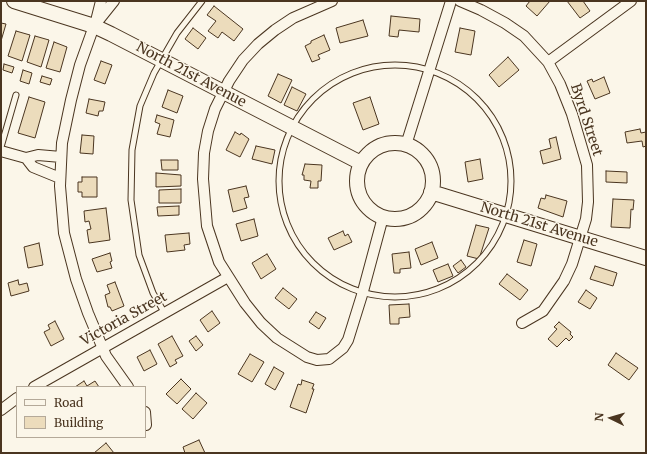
<!DOCTYPE html>
<style>
body{margin:0}
#map{position:relative;width:647px;height:454px;overflow:hidden;background:#fbf6e9;font-family:Merriweather,serif}
canvas{display:block}
.frame{position:absolute;inset:0;border:2px solid #4a3520;pointer-events:none}
.legend{position:absolute;left:16px;top:386px;width:130px;height:52px;box-sizing:border-box;background:#fbf6e9;border:1px solid #b4a999;margin:0;padding:5px 7px;list-style:none;font-size:12px;color:#4a3520}
.legend li{display:flex;align-items:center;gap:8px;height:20px}
.legend b{width:20px;border:1px solid #b4a999}
.north{position:absolute;left:591px;top:398px;width:40px;height:40px;-webkit-text-stroke:3px #fbf6e9;paint-order:stroke;rotate:275deg;font-size:11px;font-weight:700;line-height:16px;text-align:center;color:#4a3520}
.north::after{content:'';display:block;margin:auto;width:14px;height:18px;background:#4a3520;clip-path:polygon(50% 0,100% 100%,50% 72%,0 100%)}
</style>
<div id="map">
<canvas width="647" height="454"></canvas>
<div class="frame"></div>
<ul class="legend">
<li><b style="height:5px;background:#fbf6e9"></b>Road</li>
<li><b style="height:11px;background:#ecdcbc"></b>Building</li>
</ul>
<div class="north">N</div>
</div>
<script>
const ctx = document.querySelector('canvas').getContext('2d');
ctx.lineJoin = 'round';
function fill(path, color) {
  ctx.fillStyle = color;
  ctx.fill(path, 'evenodd');
}
function toPath(rows) {
  const path = new Path2D();
  for (const r of rows) {
    if (r.length === 3) {
      path.moveTo(r[0] + r[2], r[1]);
      path.arc(r[0], r[1], r[2], 0, 2 * Math.PI);
      continue;
    }
    path.moveTo(r[0], r[1]);
    for (let i = 2; i < r.length; i += 2) path.lineTo(r[i], r[i + 1]);
  }
  return path;
}
function stroke(path, color, width, dash) {
  ctx.strokeStyle = color;
  ctx.lineWidth = width;
  ctx.lineCap = dash ? 'butt' : 'round';
  ctx.setLineDash(dash || []);
  ctx.stroke(path);
}
function write(font, color, halo, rows, align = 'center') {
  ctx.font = font + ' Merriweather,serif';
  ctx.lineWidth = 3;
  ctx.setLineDash([]);
  ctx.textBaseline = 'middle';
  ctx.strokeStyle = halo;
  ctx.fillStyle = color;
  for (const [text, x, y, turn = 0] of rows) {
    ctx.save();
    ctx.translate(x, y);
    ctx.rotate((+turn || 0) * Math.PI / 180);
    ctx.textAlign = isNaN(turn) ? turn : align;
    if (halo) ctx.strokeText(text, 0, 0);
    ctx.fillText(text, 0, 0);
    ctx.restore();
  }
}
const building = toPath([
 [530,1,550,1,537,16,526,6,530,1],
 [567,1,583,1,590,11,580,18,567,1],
 [214,6,243,29,234,41,222,32,218,38,208,31,216,21,207,15,214,6],
 [391,16,420,19,419,32,399,30,398,37,389,36,391,16],
 [363,20,368,36,340,43,336,28,363,20],
 [1,23,6,24,1,41,1,23],
 [193,28,206,38,198,49,185,39,193,28],
 [460,28,475,31,471,55,455,52,460,28],
 [16,31,30,35,22,61,8,56,16,31],
 [324,35,330,50,318,55,320,59,312,62,305,46,311,43,311,41,324,35],
 [35,36,49,40,41,67,27,62,35,36],
 [54,42,67,47,60,72,46,68,54,42],
 [508,57,519,70,499,87,489,75,508,57],
 [101,61,112,65,105,84,94,80,101,61],
 [4,64,14,67,12,73,3,70,4,64],
 [23,70,32,73,29,84,20,81,23,70],
 [278,74,292,80,281,103,268,96,278,74],
 [42,76,52,79,50,85,40,82,42,76],
 [604,77,610,93,595,99,587,81,592,79,593,82,604,77],
 [292,87,306,94,297,111,284,105,292,87],
 [168,90,183,96,177,113,162,107,168,90],
 [29,97,45,102,35,138,18,133,29,97],
 [370,97,379,124,363,130,353,103,370,97],
 [89,99,105,102,103,111,99,111,98,116,86,113,89,99],
 [157,115,174,120,170,137,157,134,160,124,155,122,157,115],
 [640,129,641,133,646,132,646,146,643,147,642,141,627,143,625,132,640,129],
 [235,132,240,135,241,133,249,139,240,157,226,150,235,132],
 [82,135,94,136,93,154,80,153,82,135],
 [556,137,561,159,543,164,540,151,551,148,549,139,556,137],
 [256,146,275,150,272,164,252,159,256,146],
 [480,159,483,179,468,182,465,162,480,159],
 [161,160,178,160,178,170,162,170,161,160],
 [305,164,322,165,321,181,318,181,318,188,310,188,311,181,304,180,304,175,302,175,305,164],
 [606,171,627,172,627,183,606,182,606,171],
 [156,173,181,175,181,186,156,187,156,173],
 [82,177,97,177,97,197,82,197,82,192,78,192,78,182,82,182,82,177],
 [246,186,249,197,244,198,247,208,233,212,228,190,246,186],
 [181,189,181,203,159,203,159,190,181,189],
 [546,195,567,201,563,217,538,208,541,198,545,199,546,195],
 [613,199,634,200,633,210,631,209,630,228,611,227,613,199],
 [179,206,179,215,158,216,157,207,179,206],
 [106,208,110,240,89,243,87,230,91,229,89,221,85,222,84,211,106,208],
 [254,219,258,236,241,241,236,224,254,219],
 [476,225,489,228,479,259,467,256,476,225],
 [343,231,345,236,348,234,352,242,334,250,328,238,343,231],
 [189,233,190,244,184,245,185,250,167,252,165,235,189,233],
 [524,240,537,244,531,266,517,262,524,240],
 [432,242,438,258,421,265,415,249,432,242],
 [39,243,43,265,28,268,24,247,39,243],
 [409,252,411,268,400,269,400,273,394,273,392,254,409,252],
 [110,253,112,261,110,262,112,268,97,272,92,259,110,253],
 [267,254,276,269,261,279,252,263,267,254],
 [461,260,466,267,458,273,453,266,461,260],
 [448,264,453,276,438,282,433,270,448,264],
 [595,266,617,273,613,286,590,279,595,266],
 [507,274,528,290,520,300,499,284,507,274],
 [18,280,19,285,27,283,29,291,11,296,8,283,18,280],
 [115,282,124,306,112,311,110,307,108,307,105,295,110,293,107,285,115,282],
 [283,288,297,299,289,309,275,298,283,288],
 [586,290,597,298,590,309,578,302,586,290],
 [409,304,410,317,399,318,399,324,390,324,389,305,409,304],
 [212,311,220,323,208,332,200,320,212,311],
 [316,312,326,318,319,329,309,322,316,312],
 [55,321,64,339,51,346,44,332,50,329,48,325,55,321],
 [559,322,571,332,570,334,573,337,569,341,566,338,557,347,548,339,557,329,554,327,559,322],
 [172,336,183,356,175,360,177,363,170,367,158,344,172,336],
 [196,336,203,345,196,351,189,341,196,336],
 [150,350,157,364,144,371,137,357,150,350],
 [616,353,638,368,629,380,608,365,616,353],
 [250,354,264,362,252,382,238,374,250,354],
 [274,367,284,373,275,390,265,384,274,367],
 [181,379,191,389,177,404,166,394,181,379],
 [302,380,314,384,312,389,314,389,306,413,290,407,298,384,301,385,302,380],
 [84,381,87,386,95,381,99,387,75,387,84,381],
 [196,393,207,403,193,419,182,409,196,393],
 [199,440,205,453,185,453,183,447,199,440],
 [106,443,114,453,94,453,106,443]
]);
fill(building, '#ecdcbc');
stroke(building, '#4a3520', 1);
const lane = toPath([
 [395,181,116],
 [1,147,16,95],
 [164,312,153,293,139,255,131,200,132,150,140,106,154,73,177,33,202,1]
]);
const street = toPath([
 [114,1,94,26,80,65,71,100,62,143,60,186,64,233,76,279,88,313,106,356,128,387],
 [332,1,293,18,275,30,258,44,243,60,229,81,215,109,208,131,204,153,203,179,207,226,219,262,245,303,261,323,277,338,307,357,317,360,329,359,343,348,348,340,362,295,383,217],
 [460,1,481,10,505,23,524,36,548,62,560,84,572,114,587,165,588,202,586,219,572,264,564,281,543,311,522,323],
 [96,21,101,1],
 [548,62,631,1],
 [406,145,451,1],
 [1,151,26,158],
 [60,178,33,167,26,158,38,155,61,157],
 [34,387,228,277],
 [1,410,17,398],
 [145,412,146,425]
]);
const secondary = toPath([
 [14,1,94,26,111,34,361,163],
 [395,181,38],
 [431,192,646,258]
]);
stroke(lane, '#4a3520', 7);
stroke(street, '#4a3520', 12);
stroke(secondary, '#4a3520', 16);
stroke(lane, '#fbf6e9', 5);
stroke(street, '#fbf6e9', 10);
stroke(secondary, '#fbf6e9', 14);
write('14px', '#4a3520', '#fbf6e9', [
 ["North 21st Avenue",191,75,28],
 ["Byrd Street",586,120,72],
 ["North 21st Avenue",539,225,17],
 ["Victoria Street",124,319,-29]
]);
</script>
